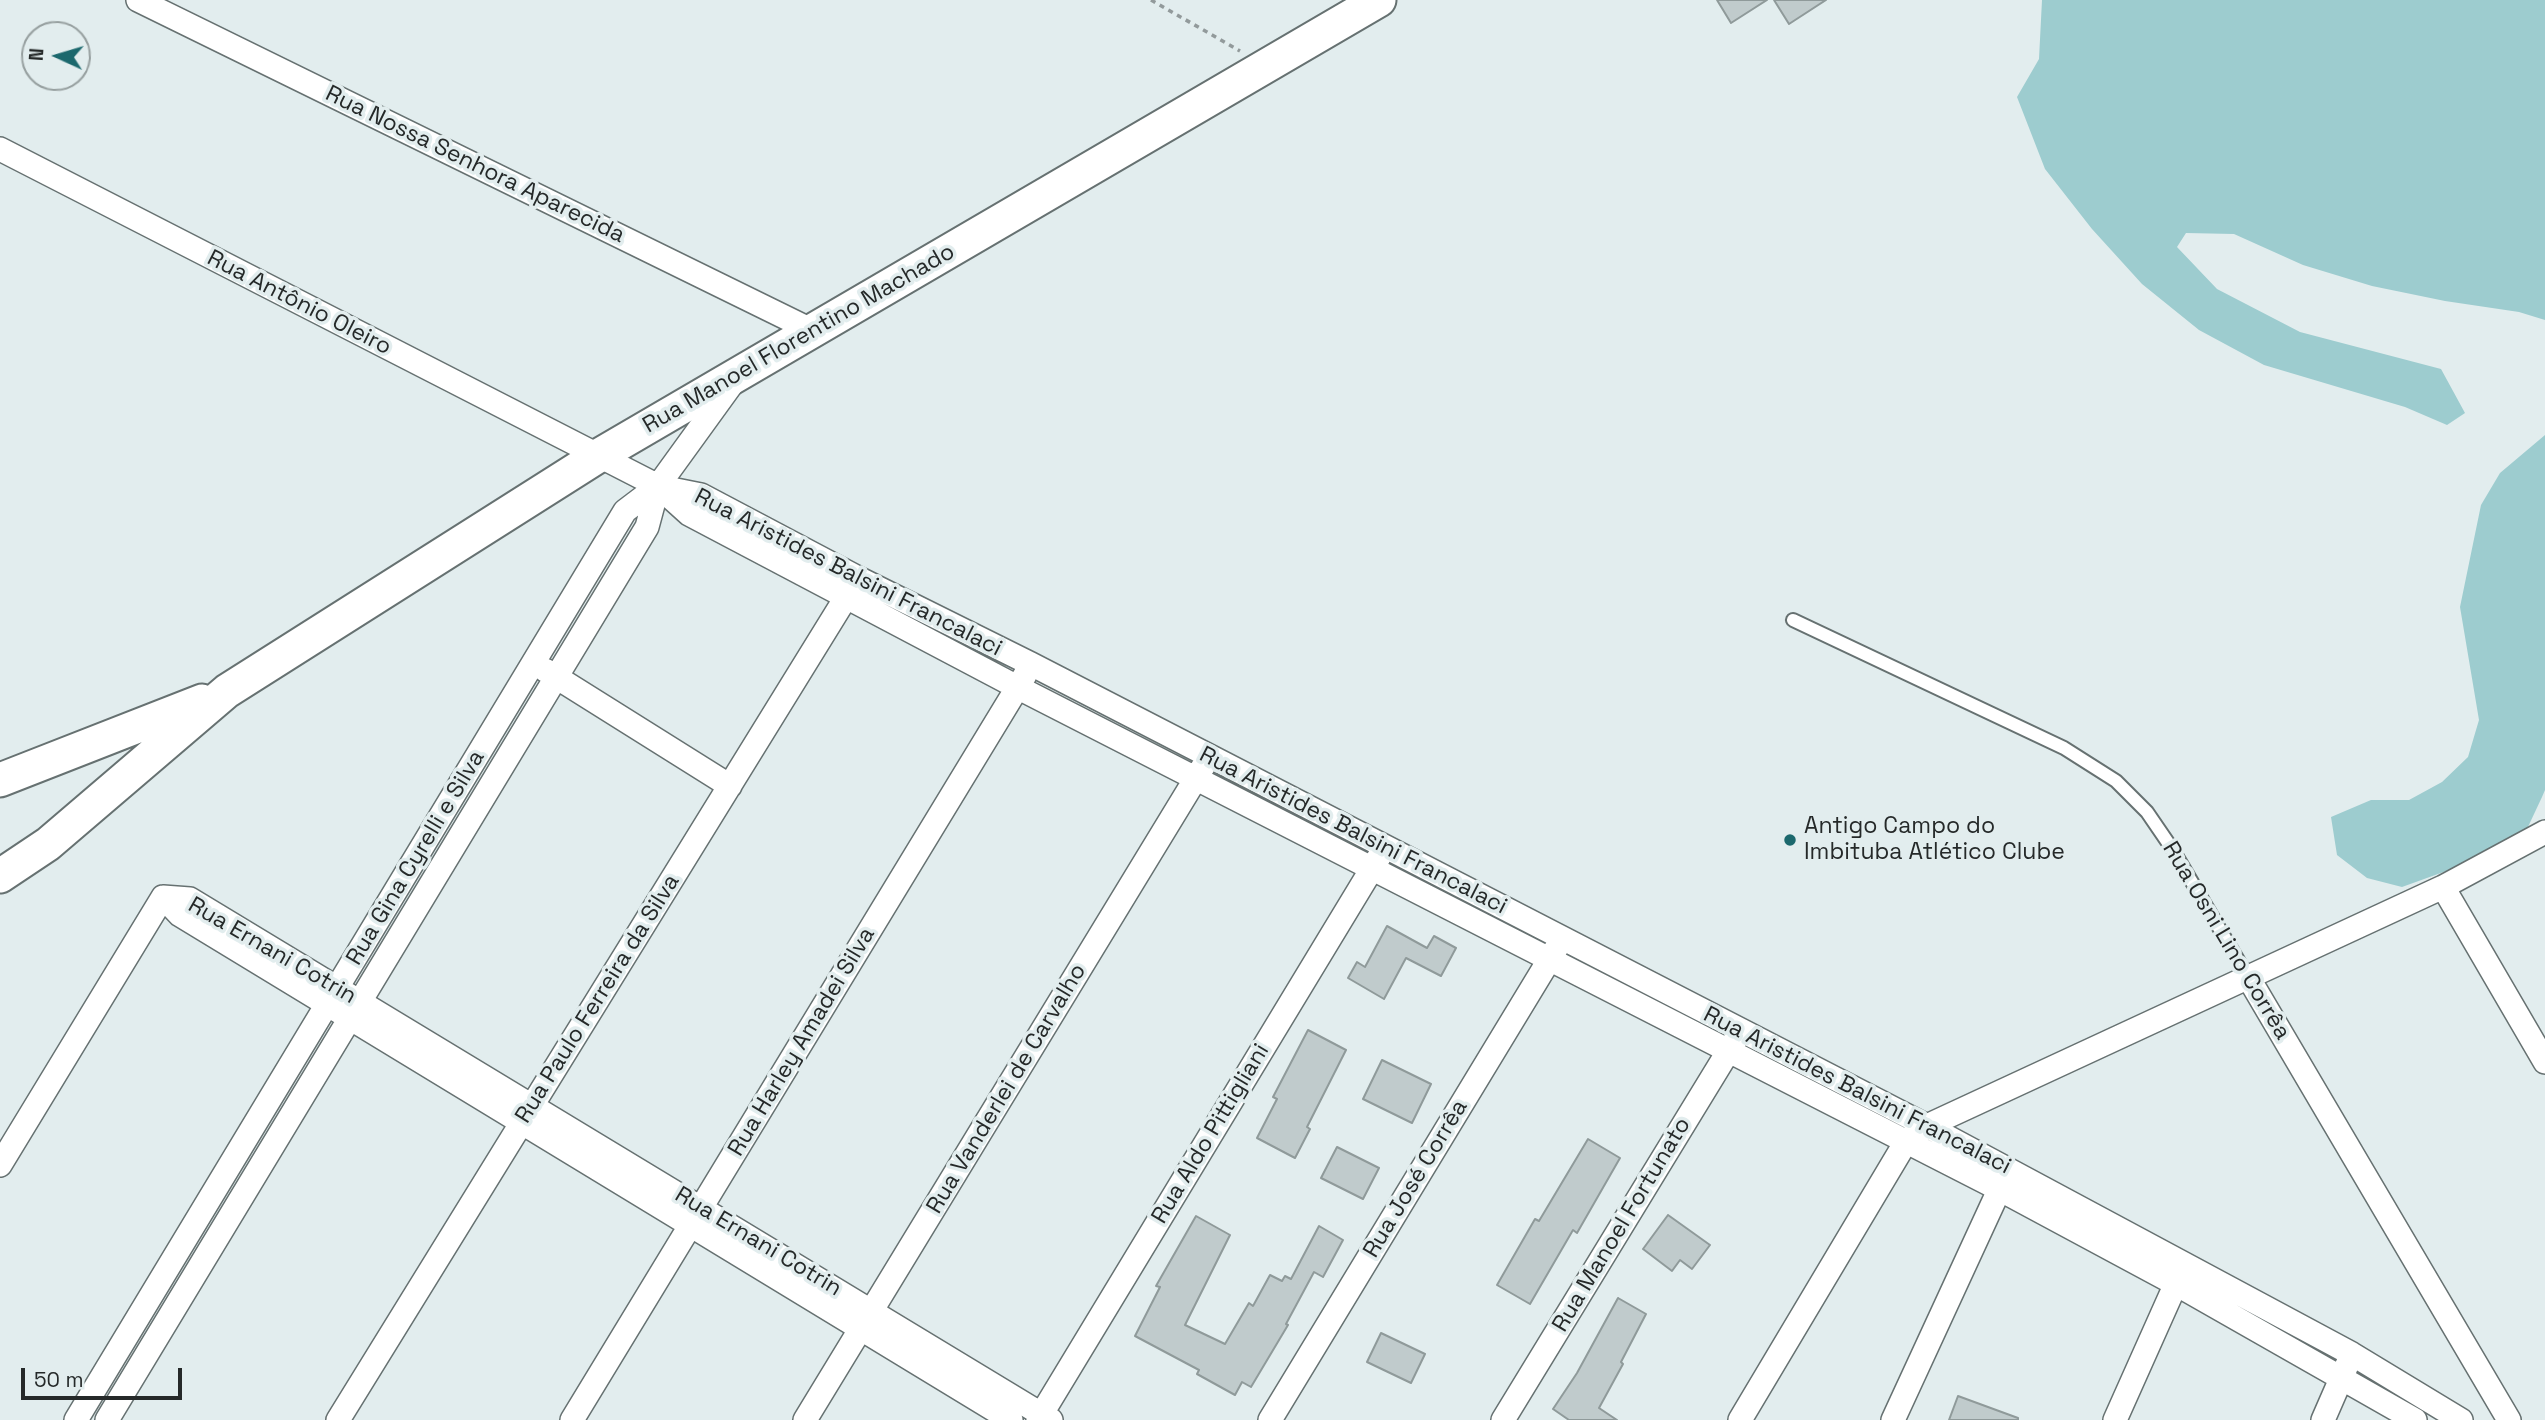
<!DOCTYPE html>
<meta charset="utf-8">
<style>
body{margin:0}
#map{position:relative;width:2545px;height:1420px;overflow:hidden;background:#e2edee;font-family:"Space Grotesk",sans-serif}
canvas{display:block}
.north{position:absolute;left:21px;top:21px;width:70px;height:70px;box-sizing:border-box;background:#e2edee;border:2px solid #969f9f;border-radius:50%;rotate:274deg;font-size:19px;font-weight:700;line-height:28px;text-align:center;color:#252929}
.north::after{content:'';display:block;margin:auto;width:24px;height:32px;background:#1b686d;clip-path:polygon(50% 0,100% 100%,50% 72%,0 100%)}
.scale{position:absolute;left:21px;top:1368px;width:161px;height:32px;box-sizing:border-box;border:4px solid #252929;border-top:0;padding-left:9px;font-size:21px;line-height:24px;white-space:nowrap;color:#252929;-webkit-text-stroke:5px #e2edee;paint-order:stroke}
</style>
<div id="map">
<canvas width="2545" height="1420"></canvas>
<div class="north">N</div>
<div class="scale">50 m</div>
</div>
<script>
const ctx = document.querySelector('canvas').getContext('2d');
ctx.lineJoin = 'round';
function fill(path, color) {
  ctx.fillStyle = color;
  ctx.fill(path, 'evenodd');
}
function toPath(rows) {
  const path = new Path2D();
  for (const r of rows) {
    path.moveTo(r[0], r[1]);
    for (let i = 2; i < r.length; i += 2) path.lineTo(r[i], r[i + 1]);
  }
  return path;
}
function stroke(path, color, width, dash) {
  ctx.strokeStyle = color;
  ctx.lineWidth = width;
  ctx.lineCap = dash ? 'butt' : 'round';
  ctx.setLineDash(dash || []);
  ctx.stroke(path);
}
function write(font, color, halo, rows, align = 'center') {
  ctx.font = font + ' "Space Grotesk",sans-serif';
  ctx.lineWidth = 7;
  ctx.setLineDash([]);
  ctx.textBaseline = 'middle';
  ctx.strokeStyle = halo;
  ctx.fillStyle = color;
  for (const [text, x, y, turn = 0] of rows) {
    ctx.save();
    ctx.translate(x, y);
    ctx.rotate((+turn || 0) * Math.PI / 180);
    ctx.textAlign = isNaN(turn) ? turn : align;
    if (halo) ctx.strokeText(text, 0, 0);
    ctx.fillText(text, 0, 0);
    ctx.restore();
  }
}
fill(toPath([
 [2042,0,2545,0,2545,320,2519,312,2445,301,2372,286,2303,265,2234,234,2186,233,2177,247,2217,289,2300,332,2441,369,2465,413,2447,425,2405,407,2264,365,2199,330,2142,284,2092,229,2045,169,2017,97,2039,59],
 [2545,435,2545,790,2542,797,2527,829,2485,857,2402,887,2367,878,2337,855,2331,817,2371,800,2409,800,2442,782,2468,757,2479,720,2460,607,2481,505,2500,473]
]), '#9dcccf');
const building = toPath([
 [1717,0,1767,0,1731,23,1717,0],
 [1774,0,1826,0,1789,24,1774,0],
 [1387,926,1427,948,1434,936,1456,948,1441,976,1406,958,1384,999,1348,978,1357,962,1365,967,1387,926],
 [1308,1030,1346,1050,1307,1127,1310,1129,1295,1158,1257,1138,1277,1099,1273,1097,1308,1030],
 [1382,1060,1431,1084,1412,1123,1363,1099,1382,1060],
 [1588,1139,1620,1158,1577,1233,1573,1230,1530,1304,1497,1285,1535,1219,1539,1221,1588,1139],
 [1337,1147,1379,1168,1363,1199,1321,1178,1337,1147],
 [1668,1215,1710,1245,1692,1269,1680,1260,1672,1271,1643,1249,1668,1215],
 [1196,1216,1230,1235,1185,1325,1225,1344,1249,1303,1253,1306,1270,1275,1282,1281,1285,1276,1291,1279,1319,1226,1343,1240,1323,1277,1314,1272,1286,1324,1288,1325,1251,1387,1242,1382,1235,1395,1197,1374,1199,1370,1135,1336,1160,1287,1156,1286,1196,1216],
 [1618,1298,1646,1314,1621,1362,1623,1364,1599,1408,1617,1420,1569,1420,1553,1409,1577,1373,1618,1298],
 [1381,1333,1425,1354,1411,1383,1367,1362,1381,1333],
 [1958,1396,2018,1418,2018,1420,1949,1420,1958,1396]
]);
fill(building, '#c0cbcc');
stroke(building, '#8f9a9a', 2);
const lane = toPath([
 [1793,620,2064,748,2116,781,2147,812,2173,850,2248,977]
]);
const street = toPath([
 [138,0,813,331],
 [0,149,658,486,689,514,1017,687,1999,1189,2176,1284,2415,1420],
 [661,487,701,495,858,578,1031,664,1927,1126,2352,1354,2461,1420],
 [545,670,730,786],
 [2443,887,2545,1062],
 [163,897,190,899,1051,1420],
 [163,897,180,915,1011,1420],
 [2248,977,2509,1420],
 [0,1165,163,897],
 [76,1420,625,511,658,486],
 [107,1420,647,527,658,486,734,381],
 [338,1420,853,586],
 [572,1420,1025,675],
 [805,1420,1204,765],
 [1038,1420,1379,857],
 [1270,1420,1557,947],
 [1503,1420,1737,1037],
 [1740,1420,1907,1140,1927,1126,2443,887,2545,832],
 [1893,1420,2006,1175],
 [2115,1420,2182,1270],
 [2323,1420,2347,1365]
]);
const secondary = toPath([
 [0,780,202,701],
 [0,876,48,844,227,691,598,456,1379,0]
]);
stroke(lane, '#667171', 16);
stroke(street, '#667171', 26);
stroke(secondary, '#667171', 37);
stroke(toPath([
 [1151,0,1240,51]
]), '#929a9b', 3.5, [5, 5]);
stroke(lane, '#fff', 12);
stroke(street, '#fff', 23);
stroke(secondary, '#fff', 33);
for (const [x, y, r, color] of [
 [1790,840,7,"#1b686d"]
]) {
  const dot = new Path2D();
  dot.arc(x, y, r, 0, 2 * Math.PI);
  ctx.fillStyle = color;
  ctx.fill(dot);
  stroke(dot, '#e2edee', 2.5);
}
write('23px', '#252929', '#e2edee', [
 ["Rua Nossa Senhora Aparecida",475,165,26],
 ["Rua Antônio Oleiro",299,303,27],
 ["Rua Manoel Florentino Machado",799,339,-30],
 ["Rua Aristides Balsini Francalaci",848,573,27],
 ["Rua Aristides Balsini Francalaci",1353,831,27],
 ["Rua Gina Cyrelli e Silva",416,858,-59],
 ["Rua Osni Lino Corrêa",2226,941,59],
 ["Rua Ernani Cotrin",272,951,30],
 ["Rua Paulo Ferreira da Silva",598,999,-58],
 ["Rua Harley Amadei Silva",802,1042,-59],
 ["Rua Vanderlei de Carvalho",1007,1089,-59],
 ["Rua Aristides Balsini Francalaci",1857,1091,27],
 ["Rua Aldo Pittigliani",1211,1134,-59],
 ["Rua José Corrêa",1416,1179,-59],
 ["Rua Manoel Fortunato",1622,1225,-59],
 ["Rua Ernani Cotrin",758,1242,31]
]);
write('23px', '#252929', '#e2edee', [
 ["Antigo Campo do",1804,827],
 ["Imbituba Atlético Clube",1804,853]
], 'left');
</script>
